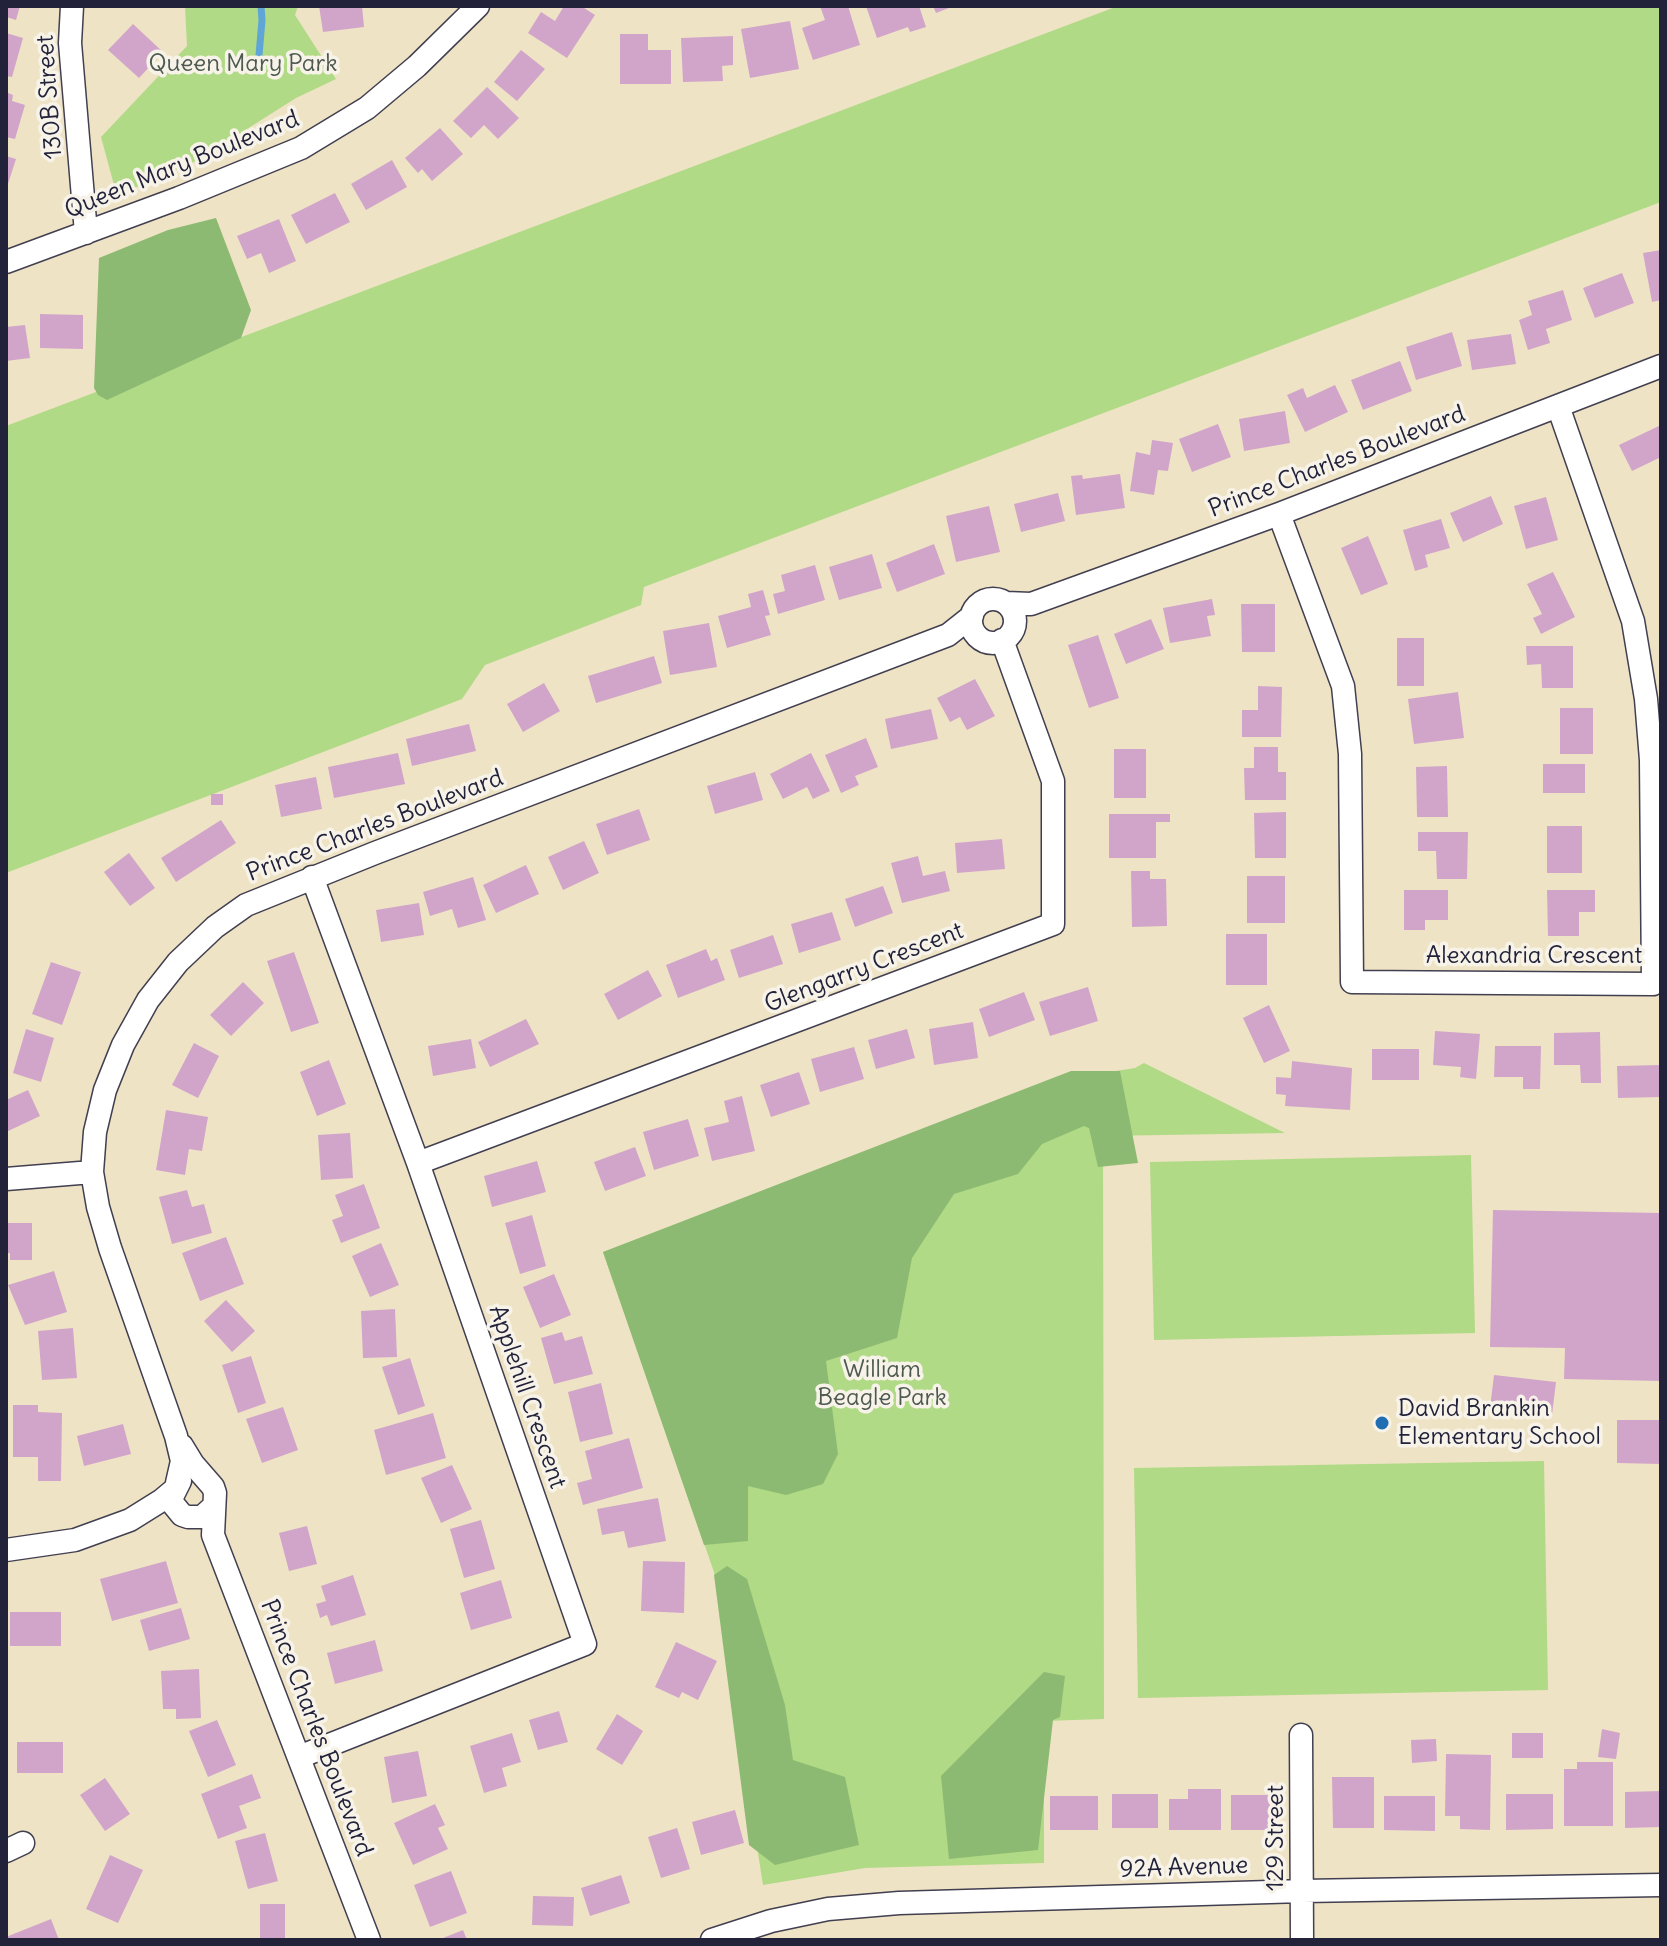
<!DOCTYPE html>
<style>
body{margin:0}
#map{position:relative;width:1667px;height:1946px;overflow:hidden;background:#efe3c5;font-family:Delius,sans-serif}
canvas{display:block}
.frame{position:absolute;inset:0;border:8px solid #22223b;pointer-events:none}
</style>
<div id="map">
<canvas width="1667" height="1946"></canvas>
<div class="frame"></div>
</div>
<script>
const ctx = document.querySelector('canvas').getContext('2d');
ctx.lineJoin = 'round';
function fill(path, color) {
  ctx.fillStyle = color;
  ctx.fill(path, 'evenodd');
}
function toPath(rows) {
  const path = new Path2D();
  for (const r of rows) {
    if (r.length === 3) {
      path.moveTo(r[0] + r[2], r[1]);
      path.arc(r[0], r[1], r[2], 0, 2 * Math.PI);
      continue;
    }
    path.moveTo(r[0], r[1]);
    for (let i = 2; i < r.length; i += 2) path.lineTo(r[i], r[i + 1]);
  }
  return path;
}
function stroke(path, color, width, dash) {
  ctx.strokeStyle = color;
  ctx.lineWidth = width;
  ctx.lineCap = dash ? 'butt' : 'round';
  ctx.setLineDash(dash || []);
  ctx.stroke(path);
}
function write(font, color, halo, rows, align = 'center') {
  ctx.font = font + ' Delius,sans-serif';
  ctx.lineWidth = 7;
  ctx.setLineDash([]);
  ctx.textBaseline = 'middle';
  ctx.strokeStyle = halo;
  ctx.fillStyle = color;
  for (const [text, x, y, turn = 0] of rows) {
    ctx.save();
    ctx.translate(x, y);
    ctx.rotate((+turn || 0) * Math.PI / 180);
    ctx.textAlign = isNaN(turn) ? turn : align;
    if (halo) ctx.strokeText(text, 0, 0);
    ctx.fillText(text, 0, 0);
    ctx.restore();
  }
}
fill(toPath([
 [185,6,298,6,295,15,336,79,296,98,198,160,117,196,101,137,187,46],
 [1118,6,1661,6,1661,202,644,587,641,605,485,665,462,699,6,873,6,426],
 [1144,1063,1285,1133,1103,1136,1104,1719,1044,1721,1044,1863,865,1868,763,1885,714,1572,603,1252,1058,1080,1135,1068],
 [1471,1155,1475,1333,1154,1340,1150,1162],
 [1544,1461,1548,1690,1138,1698,1134,1468]
]), '#b0da85');
fill(toPath([
 [216,218,251,310,241,338,107,400,98,395,94,388,99,258,168,230],
 [1071,1071,1120,1071,1138,1163,1098,1167,1089,1128,1084,1126,1042,1144,1018,1174,954,1194,912,1258,897,1338,826,1361,838,1454,823,1484,786,1495,748,1486,748,1541,704,1545,603,1252],
 [727,1566,747,1579,785,1705,793,1760,845,1777,859,1845,775,1865,749,1845,714,1575],
 [1044,1672,1065,1676,1060,1717,1053,1720,1038,1850,949,1859,941,1776]
]), '#8cba72');
stroke(toPath([
 [258,67,262,20,261,6]
]), '#5fa5d5', 7);
fill(toPath([
 [6,6,20,6,16,20,6,17],
 [319,6,362,6,364,27,323,32],
 [564,6,581,6,595,15,567,58,528,33,541,12,555,21],
 [820,6,848,6,860,45,813,60,802,28,825,20],
 [866,6,919,6,926,27,910,32,908,27,877,38],
 [933,6,954,6,936,13],
 [790,21,799,69,750,78,741,29],
 [133,24,163,52,139,78,108,50],
 [6,33,23,38,12,77,6,76],
 [620,34,648,34,648,50,671,50,671,84,620,84],
 [733,36,733,65,722,66,723,81,683,82,681,38],
 [521,50,545,69,517,101,494,82],
 [487,87,519,118,498,139,484,125,471,138,453,121],
 [6,92,13,95,12,101,25,105,15,139,6,137],
 [440,128,463,154,432,181,422,169,418,173,405,158],
 [6,156,16,159,7,187,6,187],
 [392,160,407,187,366,210,351,184],
 [335,193,350,222,306,244,291,215],
 [279,219,296,261,269,273,261,253,247,259,237,236],
 [1661,250,1661,300,1652,302,1643,253],
 [1622,273,1634,303,1595,318,1583,288],
 [1563,290,1572,320,1546,329,1550,343,1528,350,1519,320,1532,315,1528,301],
 [40,314,83,315,83,349,40,348],
 [25,325,30,358,6,361,6,327],
 [1452,332,1462,366,1416,380,1406,347],
 [1511,334,1516,364,1472,370,1467,340],
 [1400,361,1412,391,1363,410,1351,380],
 [1335,385,1348,412,1305,432,1287,395,1303,388,1307,398],
 [1285,411,1290,443,1244,451,1239,419],
 [1218,424,1231,457,1192,472,1179,439],
 [1661,425,1661,457,1632,471,1619,445],
 [1152,440,1173,443,1168,471,1158,470,1154,495,1130,491,1136,452,1150,455],
 [1120,474,1125,508,1076,515,1071,476,1082,475,1083,479],
 [1058,493,1065,521,1021,532,1014,504],
 [1491,496,1503,524,1463,542,1450,513],
 [1546,497,1558,540,1526,549,1514,506],
 [989,506,1000,552,956,562,946,516],
 [1441,519,1450,548,1425,555,1428,567,1415,571,1403,530],
 [1368,536,1388,584,1361,595,1341,548],
 [934,544,945,574,897,592,886,563],
 [872,554,882,588,839,600,829,567],
 [815,565,825,600,778,614,773,594,785,591,781,575],
 [1553,572,1575,617,1541,634,1533,618,1542,614,1527,584],
 [763,590,770,615,765,616,771,635,727,648,718,616,751,607,748,594],
 [1212,599,1215,615,1207,616,1211,636,1170,643,1163,608],
 [1241,604,1275,604,1275,652,1242,652],
 [1151,619,1164,649,1126,664,1114,634],
 [709,623,717,667,670,675,663,631],
 [1098,635,1119,698,1089,708,1068,645],
 [1397,638,1424,638,1424,686,1397,686],
 [1526,646,1573,646,1573,688,1542,688,1541,664,1527,665],
 [654,656,662,683,596,703,588,676],
 [975,679,995,716,967,730,960,717,950,722,937,698],
 [544,683,560,711,523,732,507,704],
 [1258,686,1282,687,1281,737,1242,737,1242,710,1258,710],
 [1458,692,1464,738,1414,744,1408,699],
 [1560,708,1593,708,1593,754,1560,754],
 [931,709,938,739,891,749,885,719],
 [469,724,476,751,412,766,406,739],
 [866,738,878,767,855,776,859,785,841,793,825,755],
 [1254,747,1278,747,1278,772,1286,772,1286,800,1245,800,1244,768,1254,768],
 [1114,749,1146,749,1146,798,1114,798],
 [398,753,405,784,334,798,328,767],
 [811,753,830,791,813,799,807,787,783,799,770,774],
 [1543,764,1585,764,1585,793,1543,793],
 [1447,766,1448,817,1417,817,1416,767],
 [755,772,763,800,715,814,707,786],
 [316,777,322,809,281,817,275,785],
 [211,794,223,794,223,805,211,805],
 [639,809,650,840,607,855,596,824],
 [1286,812,1286,858,1255,858,1254,813],
 [1109,814,1170,814,1170,822,1156,822,1156,858,1109,858],
 [221,820,236,843,176,882,161,858],
 [1547,826,1582,826,1582,873,1547,873],
 [1418,832,1468,832,1467,879,1437,879,1436,851,1418,851],
 [1002,839,1005,869,957,873,955,843],
 [584,841,599,873,563,890,548,857],
 [129,853,155,888,130,906,104,872],
 [918,856,923,876,945,871,950,891,902,903,891,863],
 [526,865,539,894,496,913,483,885],
 [1131,871,1150,871,1150,879,1166,879,1167,926,1132,927],
 [1247,876,1285,876,1285,923,1247,923],
 [473,877,486,920,458,928,452,909,430,916,423,892],
 [883,886,893,913,855,927,845,899],
 [1404,890,1448,890,1448,920,1425,920,1425,930,1404,930],
 [1547,890,1595,890,1595,912,1579,912,1579,936,1548,936],
 [419,903,424,935,381,942,376,910],
 [832,912,841,940,799,953,791,924],
 [1226,934,1267,934,1267,985,1226,985],
 [773,935,783,964,739,978,730,950],
 [706,949,711,961,717,958,725,980,678,998,666,965],
 [294,952,319,1023,291,1032,267,961],
 [51,962,81,972,62,1025,32,1014],
 [648,970,662,996,618,1020,604,994],
 [243,982,264,1003,231,1036,210,1015],
 [1088,987,1098,1021,1050,1036,1039,1002],
 [1024,992,1035,1020,989,1037,979,1009],
 [1269,1005,1290,1051,1264,1063,1243,1018],
 [526,1019,539,1044,490,1067,478,1042],
 [973,1022,978,1058,934,1065,929,1029],
 [26,1029,54,1038,41,1082,13,1073],
 [907,1029,915,1058,876,1069,868,1040],
 [1435,1031,1480,1034,1476,1079,1460,1077,1461,1067,1433,1065],
 [1600,1032,1601,1083,1581,1083,1580,1065,1554,1065,1554,1033],
 [471,1039,476,1068,433,1076,428,1046],
 [194,1043,219,1056,198,1098,172,1085],
 [1495,1046,1541,1046,1540,1089,1523,1089,1523,1077,1494,1077],
 [854,1047,864,1079,820,1092,811,1059],
 [1372,1049,1419,1049,1419,1080,1372,1080],
 [329,1060,346,1104,317,1116,300,1072],
 [1292,1061,1352,1068,1350,1110,1285,1106,1286,1095,1276,1094,1276,1077,1291,1078],
 [1661,1065,1661,1097,1618,1098,1617,1066],
 [799,1072,810,1104,771,1117,760,1085],
 [28,1090,40,1116,6,1132,6,1100],
 [742,1096,755,1151,712,1161,704,1128,729,1122,724,1101],
 [166,1110,208,1117,202,1151,189,1149,185,1175,156,1170],
 [688,1119,699,1156,654,1170,643,1132],
 [350,1133,353,1178,321,1180,318,1135],
 [635,1147,646,1176,605,1191,594,1162],
 [537,1161,546,1192,492,1207,484,1176],
 [364,1184,380,1228,341,1243,332,1220,343,1216,335,1195],
 [187,1190,192,1207,204,1204,212,1233,172,1244,159,1197],
 [1493,1210,1661,1213,1661,1381,1564,1379,1565,1348,1490,1347],
 [532,1215,546,1266,520,1274,505,1223],
 [6,1223,32,1223,32,1260,10,1260,10,1253,6,1253],
 [226,1237,244,1284,200,1301,182,1253],
 [381,1243,399,1285,370,1297,352,1256],
 [54,1271,67,1312,25,1325,8,1285],
 [554,1274,571,1315,540,1328,523,1287],
 [226,1300,255,1331,232,1352,204,1321],
 [395,1309,397,1357,363,1358,361,1311],
 [73,1328,77,1378,42,1380,38,1331],
 [562,1332,565,1341,582,1336,593,1374,554,1384,541,1338],
 [251,1356,266,1403,238,1413,222,1365],
 [410,1358,425,1406,398,1415,382,1367],
 [1494,1375,1556,1382,1552,1415,1490,1408],
 [601,1383,613,1434,580,1442,568,1392],
 [13,1405,38,1405,38,1412,62,1413,61,1481,38,1481,38,1457,13,1457],
 [283,1407,298,1450,262,1463,246,1419],
 [433,1413,446,1458,386,1475,374,1430],
 [1617,1420,1661,1420,1661,1464,1617,1463],
 [123,1424,131,1454,84,1466,77,1436],
 [629,1438,643,1488,583,1505,577,1483,592,1479,585,1451],
 [452,1465,472,1509,441,1523,421,1478],
 [658,1498,666,1541,628,1548,624,1531,602,1535,597,1509],
 [481,1520,495,1569,464,1578,450,1529],
 [307,1526,317,1564,289,1571,279,1533],
 [166,1561,178,1603,112,1621,100,1579],
 [643,1561,685,1562,684,1613,641,1611],
 [353,1575,366,1615,331,1626,327,1615,320,1618,316,1604,326,1601,321,1586],
 [501,1580,512,1618,471,1630,460,1593],
 [181,1608,190,1639,149,1651,140,1620],
 [10,1612,61,1612,61,1646,10,1646],
 [375,1640,383,1671,335,1684,327,1653],
 [676,1642,717,1661,698,1700,682,1692,679,1698,655,1687],
 [199,1669,201,1718,176,1719,176,1709,163,1709,161,1671],
 [559,1711,568,1742,538,1750,529,1720],
 [617,1714,643,1731,622,1765,596,1749],
 [217,1720,236,1765,208,1777,189,1731],
 [1602,1729,1620,1733,1616,1759,1598,1757],
 [512,1733,521,1762,502,1768,507,1786,484,1793,470,1746],
 [1512,1733,1543,1733,1543,1758,1512,1758],
 [1436,1739,1437,1761,1412,1763,1411,1740],
 [17,1742,63,1742,63,1773,17,1773],
 [418,1751,427,1796,392,1803,384,1757],
 [1446,1754,1491,1755,1490,1830,1460,1829,1460,1816,1445,1816],
 [1577,1762,1613,1762,1613,1826,1564,1826,1564,1769,1577,1769],
 [252,1774,261,1798,239,1806,247,1828,218,1839,201,1794],
 [1332,1777,1374,1777,1374,1828,1333,1828],
 [105,1778,130,1814,105,1831,80,1795],
 [1188,1789,1221,1789,1221,1830,1169,1830,1169,1799,1188,1799],
 [1661,1791,1661,1827,1625,1828,1625,1792],
 [1112,1794,1158,1794,1158,1828,1112,1828],
 [1506,1794,1553,1794,1553,1829,1506,1830],
 [1231,1795,1273,1795,1273,1830,1231,1830],
 [1050,1796,1098,1796,1098,1830,1050,1830],
 [1384,1796,1435,1796,1435,1831,1384,1830],
 [435,1804,445,1825,438,1828,448,1849,413,1865,394,1823],
 [735,1810,744,1843,701,1855,692,1822],
 [677,1828,690,1869,661,1878,648,1837],
 [265,1833,278,1881,248,1889,235,1841],
 [110,1855,143,1870,118,1923,86,1909],
 [451,1871,467,1913,430,1927,414,1885],
 [621,1875,630,1903,590,1916,581,1888],
 [533,1896,574,1897,573,1926,532,1925],
 [260,1904,285,1904,285,1940,260,1940],
 [51,1919,59,1940,7,1940,6,1937],
 [463,1930,467,1940,438,1940]
]), '#d1a5c9');
const minor = toPath([
 [72,6,70,43,86,233],
 [6,262,179,198,301,148,367,108,417,66,478,6],
 [1279,514,1343,686,1350,754,1352,982,1653,984,1651,760,1646,699,1633,621,1558,406],
 [993,621,22],
 [1006,603,1031,604,1279,514,1661,366],
 [418,1163,1053,924,1053,781,1002,640],
 [6,1179,92,1172],
 [182,1446,193,1464,213,1487,215,1493,213,1535,369,1940],
 [180,1481,172,1497,173,1504,182,1515,188,1517,202,1517,213,1507],
 [177,1483,182,1461,176,1436,110,1248,98,1207,92,1172,95,1132,105,1090,123,1045,148,1000,178,962,215,927,246,905,375,853,948,635,972,616],
 [6,1550,75,1540,130,1520,162,1500,174,1490],
 [1301,1735,1302,1940],
 [299,1757,585,1644,418,1163,312,877],
 [6,1851,23,1843],
 [712,1940,771,1921,828,1909,899,1903,1303,1891,1661,1885]
]);
stroke(minor, '#413f50', 25);
stroke(minor, '#fff', 22);
for (const [x, y, r, color] of [
 [1382,1423,8,"#1f6fb2"]
]) {
  const dot = new Path2D();
  dot.arc(x, y, r, 0, 2 * Math.PI);
  ctx.fillStyle = color;
  ctx.fill(dot);
  stroke(dot, '#f7f3e8', 3);
}
write('24px', '#4d5951', '#f7f3e8', [
 ["Queen Mary Park",243,64],
 ["William",882,1370],
 ["Beagle Park",882,1398]
]);
write('24px', '#22223b', '#f7f3e8', [
 ["130B Street",50,97,-94],
 ["Queen Mary Boulevard",182,165,-22],
 ["Prince Charles Boulevard",1337,462,-21],
 ["Prince Charles Boulevard",375,826,-21],
 ["Alexandria Crescent",1534,956],
 ["Glengarry Crescent",864,968,-21],
 ["Applehill Crescent",527,1397,71],
 ["Prince Charles Boulevard",316,1728,69],
 ["129 Street",1276,1838,-90],
 ["92A Avenue",1184,1868,-2]
]);
write('24px', '#22223b', '#f7f3e8', [
 ["David Brankin",1398,1409],
 ["Elementary School",1398,1437]
], 'left');
</script>
